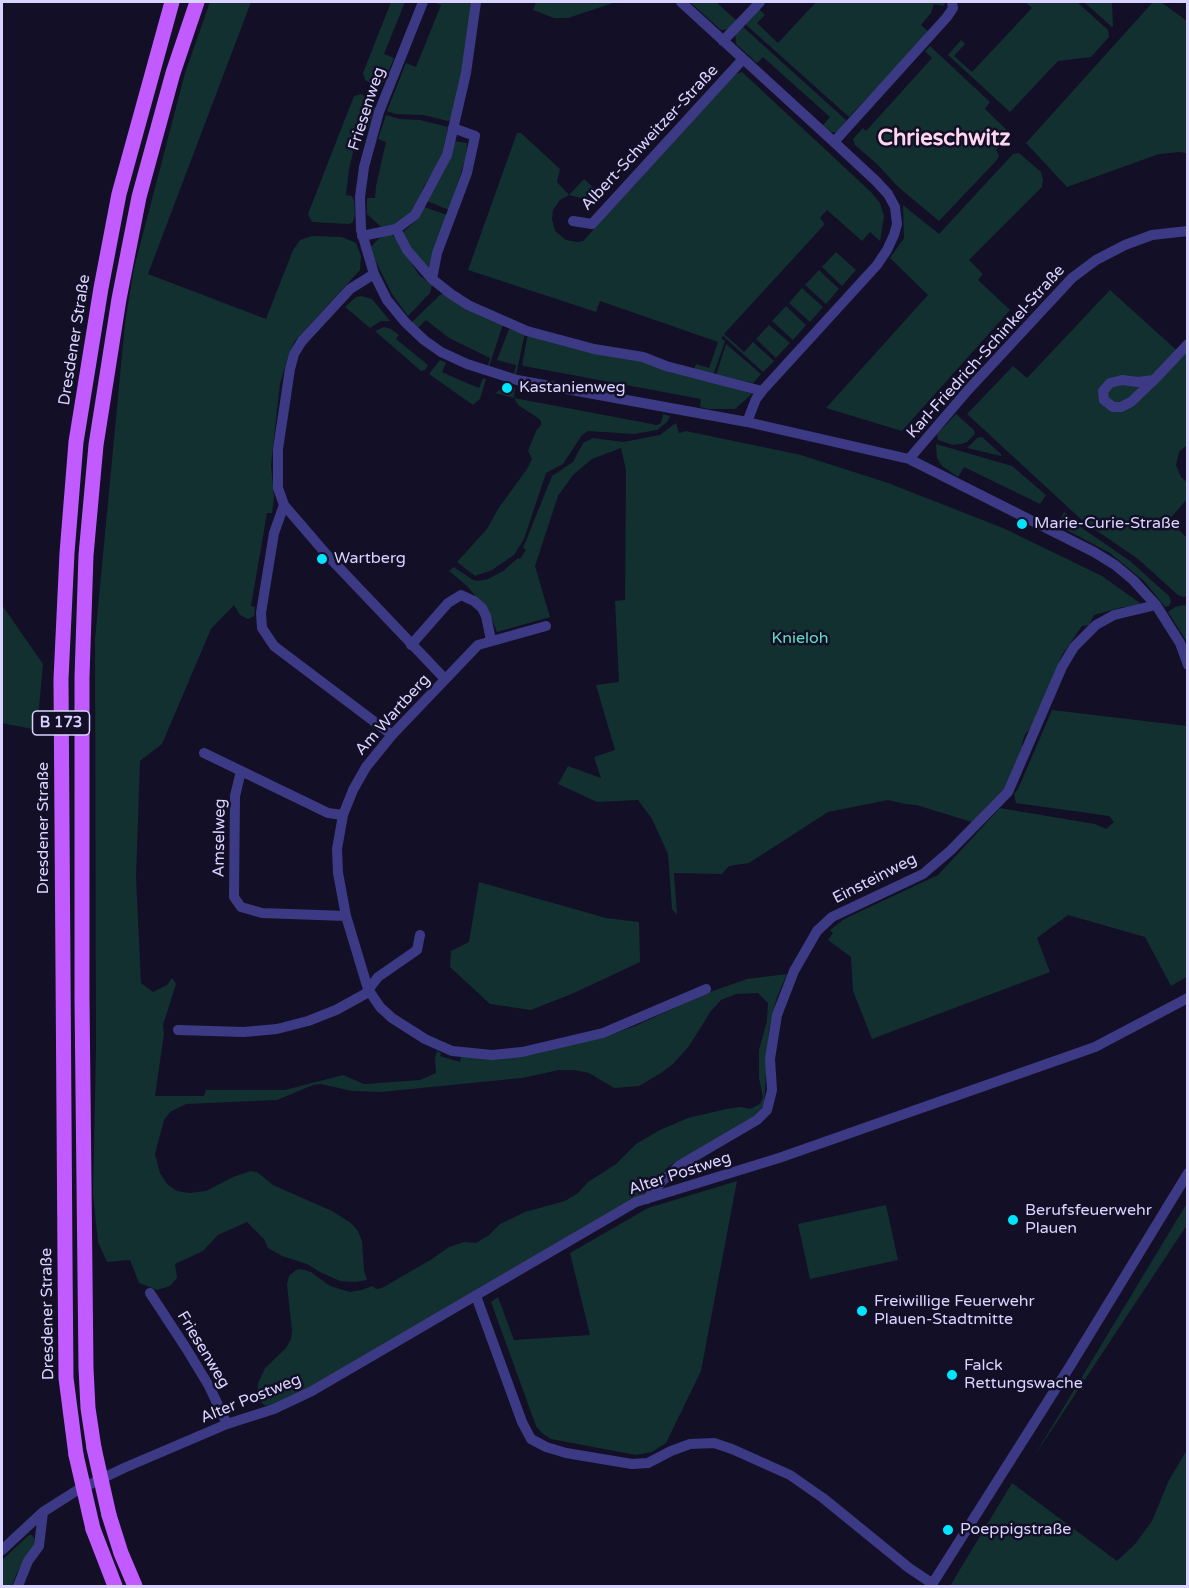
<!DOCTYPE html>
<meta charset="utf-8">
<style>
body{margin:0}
#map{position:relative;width:1189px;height:1588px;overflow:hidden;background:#130f26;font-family:"Varela Round",sans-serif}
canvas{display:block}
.frame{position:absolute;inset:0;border:3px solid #d9d4ff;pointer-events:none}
</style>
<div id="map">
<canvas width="1189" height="1588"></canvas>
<div class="frame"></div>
</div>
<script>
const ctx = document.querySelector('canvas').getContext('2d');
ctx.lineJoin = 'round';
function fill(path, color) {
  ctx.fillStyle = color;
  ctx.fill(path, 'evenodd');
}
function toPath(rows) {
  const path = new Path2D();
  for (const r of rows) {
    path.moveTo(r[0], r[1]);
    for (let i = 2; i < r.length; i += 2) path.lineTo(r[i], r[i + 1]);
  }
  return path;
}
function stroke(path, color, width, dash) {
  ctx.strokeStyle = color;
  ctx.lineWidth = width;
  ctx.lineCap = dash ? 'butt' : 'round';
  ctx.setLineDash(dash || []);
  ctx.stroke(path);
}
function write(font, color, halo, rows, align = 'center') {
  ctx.font = font + ' "Varela Round",sans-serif';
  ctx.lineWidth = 5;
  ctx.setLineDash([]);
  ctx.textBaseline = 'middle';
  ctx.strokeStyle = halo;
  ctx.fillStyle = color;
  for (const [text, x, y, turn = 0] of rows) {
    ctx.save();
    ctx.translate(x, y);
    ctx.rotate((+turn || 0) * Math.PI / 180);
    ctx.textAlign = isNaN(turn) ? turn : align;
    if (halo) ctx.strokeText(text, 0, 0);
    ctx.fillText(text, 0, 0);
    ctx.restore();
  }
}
fill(toPath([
 [210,2,251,2,148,274,266,319,293,250,300,240,312,236,342,237,356,243,361,256,360,270,294,342,288,357,280,384,271,465,274,497,272,513,267,513,251,606,255,607,254,616,248,619,240,615,234,605,211,629,162,744,140,761,136,877,141,983,153,992,167,985,172,978,176,984,163,1025,164,1034,155,1096,204,1096,206,1090,285,1090,343,1075,364,1084,420,1080,436,1073,435,1058,437,1051,441,1053,440,1056,460,1062,461,1057,610,1035,635,1026,707,993,747,979,787,974,777,997,769,1029,764,1105,751,1119,669,1166,642,1196,338,1373,271,1406,264,1405,260,1401,257,1394,258,1383,265,1368,286,1348,291,1339,292,1331,287,1284,289,1276,296,1270,301,1269,311,1272,330,1286,350,1292,361,1290,373,1286,376,1289,382,1288,432,1259,449,1247,464,1242,476,1243,489,1235,500,1224,525,1212,565,1201,578,1193,588,1182,616,1164,636,1144,660,1130,688,1118,726,1109,741,1107,750,1109,760,1104,763,1097,759,1078,759,1050,767,1021,768,1003,758,993,736,994,721,1000,711,1011,689,1046,673,1064,661,1073,639,1086,614,1088,589,1073,574,1070,559,1070,522,1078,381,1092,352,1091,321,1084,313,1085,277,1100,186,1104,170,1112,164,1120,155,1154,160,1173,167,1184,177,1191,190,1193,206,1191,233,1177,250,1171,257,1172,273,1185,332,1211,351,1223,358,1231,362,1241,364,1270,367,1280,355,1282,340,1281,320,1272,307,1264,282,1256,268,1248,264,1239,247,1222,218,1235,203,1251,175,1264,177,1278,170,1286,157,1290,139,1283,130,1260,107,1262,98,1242,93,1195,96,1048,95,639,125,323,134,268,185,73],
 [391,2,405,2,384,54,394,58,385,81,375,86,365,80,363,73],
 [433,2,472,2,465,56,451,120,448,121,423,115,395,114,387,111,406,63,416,67,441,5],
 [536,2,616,2,568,18,554,18,533,10],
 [690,2,716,2,737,21,730,29,721,30],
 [816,2,945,2,944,6,934,4,931,13,921,25,929,32,849,117,744,23,758,8,765,15,757,23,778,43],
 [1025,2,1077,2,1108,30,1109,37,1091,57,1058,61,1010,112,948,55,961,40,965,44,954,56,972,72,1032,8],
 [1084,2,1112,2,1113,26,1112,27],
 [1153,2,1161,2,1187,21,1187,153,1179,152,1159,154,1067,187,1026,143],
 [742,26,846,120,846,122,837,133,831,132,823,125,830,117,763,57,757,63,736,44,735,33],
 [930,46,990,102,985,109,1011,134,996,150,999,155,997,160,939,221,897,186,878,165,855,145,853,139,863,128,866,131,932,58,925,51],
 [742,72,871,192,880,203,884,216,880,241,870,232,862,241,827,210,820,218,825,224,724,334,744,352,753,342,774,361,763,372,723,336,721,338,725,341,714,373,712,375,694,370,696,364,709,368,718,342,600,301,596,312,468,270,517,133,521,133,560,169,557,182,569,195,584,179,597,191,591,198,585,199,569,195,560,200,553,210,552,219,555,231,566,240,577,242,583,241,736,74],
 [361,94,373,101,375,107,368,129,359,127,349,169,346,195,352,196,354,200,355,214,353,222,349,224,312,222,308,214,354,96],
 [386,115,400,119,420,120,448,127,441,159,424,186,414,211,397,225,381,227,367,214,367,198,375,198,376,186,386,142,378,139],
 [453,141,467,143,466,157,449,210,427,201],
 [1019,153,1041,172,1043,180,1042,187,969,260,983,274,978,280,1010,310,902,431,826,408,928,295,890,258,904,238,903,205,939,234,1013,154],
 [424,207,447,215,430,270,427,270,403,237,403,232,417,220],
 [391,234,396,239,419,275,432,285,430,293,408,316,392,294,373,256,371,247,382,235],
 [836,252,856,270,842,286,822,267],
 [819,270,839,289,826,304,805,285],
 [802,288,823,307,810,322,789,303],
 [1110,290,1183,356,1187,352,1187,445,1179,452,1176,465,1181,477,1187,482,1187,499,1169,520,1187,538,1187,596,1184,597,1178,595,1138,559,1084,522,967,414,1013,366,1027,378],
 [441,294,446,294,503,324,489,367,488,366,490,358,449,338,426,320,418,328,412,322],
 [361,296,372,299,390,321,381,321,370,328,345,307,356,297],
 [786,306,806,325,793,340,772,321],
 [769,325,790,343,776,358,756,339],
 [384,327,391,329,399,335,396,339,428,365,425,370,421,371,375,331],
 [509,329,525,333,516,375,514,374,516,365,497,360],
 [528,333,641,359,752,394,735,409,709,409,700,407,701,399,524,366,522,365],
 [726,344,761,374,753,383,716,375],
 [440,360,446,363,442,372,462,381,479,388,483,378,486,379,480,399,473,405,429,374],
 [506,386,515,388,514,398,657,425,661,423,663,414,670,416,667,422,657,430,634,434,588,431,582,435,563,464,546,473,524,539,514,555,492,570,475,576,457,562,487,529,498,509,527,469,532,459,528,451,536,431,541,425,541,421,538,418,518,405,514,398,495,393],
 [956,414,974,430,975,434,967,442,961,444,953,445,938,440,937,434],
 [676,423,679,433,686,431,801,455,888,483,1003,528,1102,576,1140,603,1136,607,1123,607,1094,615,1089,625,1082,626,1062,655,1031,728,1025,734,1022,744,1023,748,1008,785,972,822,916,805,905,804,888,800,828,812,749,863,729,866,722,874,674,873,677,915,672,909,668,854,652,819,638,800,597,802,558,784,568,766,601,778,594,757,615,750,596,685,619,682,615,601,625,600,626,470,621,448,592,459,573,475,558,496,535,566,550,617,497,632,489,612,467,586,449,571,454,567,473,580,478,581,488,579,503,571,518,558,520,559,526,550,523,548,552,476,573,462,583,443,593,438,623,442,660,435],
 [982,437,1001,454,1001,456,967,448,977,438],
 [936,444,1012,466,1046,495,1040,504,964,467,958,477,942,466,937,458],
 [1064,512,1082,528,1130,561,1169,596,1171,601,1169,606,1165,607,1145,582,1110,553,1057,525],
 [2,605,43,664,37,730,2,723],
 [1184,605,1187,607,1187,642,1168,612,1175,607],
 [1052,710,1187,726,1187,977,1171,986,1145,937,1068,915,1037,938,1050,972,872,1039,853,991,851,957,828,940,833,933,830,930,844,919,938,875,1000,808,1095,824,1106,829,1114,822,1109,816,1016,803,1014,794,1018,789],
 [479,882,606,918,639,922,640,962,574,993,531,1010,490,1004,450,967,451,951,469,942],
 [737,1181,701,1371,666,1443,652,1452,636,1455,551,1439,542,1433,536,1426,491,1302,498,1297,514,1340,590,1335,570,1253,648,1208],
 [1187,1203,1187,1225,1033,1458],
 [886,1205,898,1260,810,1279,798,1224],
 [1187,1450,1187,1586,950,1586,1012,1483,1117,1561,1135,1544,1152,1521,1169,1480],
 [29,1535,32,1535,34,1538,35,1544,17,1573,12,1586,2,1586,2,1560]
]), '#12302f');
stroke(toPath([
 [423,2,379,112,364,167,360,197,361,230,374,274,387,300,405,322,424,340,441,352,467,364,517,380,747,422,909,459,1094,552,1115,565,1133,580,1156,605,1180,643,1188,665],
 [476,2,466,73,447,155,415,215,396,229,407,250,432,279,451,294,468,305,527,331,594,349,643,357,666,366,762,391],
 [681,2,834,142],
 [723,41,760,2],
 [573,221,592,224,743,59],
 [362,236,396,229],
 [374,274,350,289,302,341,294,354,290,369,278,449,278,488,284,505,327,555,445,679],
 [432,279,437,253,467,173,475,136,453,128],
 [1122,380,1138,382,1154,380,1131,402,1121,407,1113,407,1104,400,1103,391,1110,383,1122,380],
 [1154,380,1188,344],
 [747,422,756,399,762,391,877,265,887,250,894,235,897,224,895,207,888,194,876,181,834,142,947,17,953,8,952,2],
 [909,459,968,390,1072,278,1096,260,1125,245,1152,235,1188,231],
 [284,505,274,533,261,613,262,628,274,646,392,735],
 [546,626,478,645,392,735,366,767,353,790,343,815,337,849,338,873,346,916,368,989,380,1007,392,1018,425,1039,452,1051,492,1055,522,1052,603,1033,706,989],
 [411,645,448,603,461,595,474,601,482,608,486,616,491,640],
 [204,753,328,813,343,815],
 [241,771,235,796,234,897,241,907,262,913,346,916],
 [178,1030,244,1032,277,1029,308,1021,336,1010,365,994,378,977,417,950,420,935],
 [647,1199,661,1182,680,1165,757,1120,767,1110,772,1090,770,1059,777,1015,794,971,817,931,832,917,923,874,950,851,1008,792,1062,667,1074,647,1096,625,1114,615,1156,605],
 [150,1293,186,1348,209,1386,227,1424],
 [476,1296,522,1422,531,1439,546,1447,566,1453,632,1464,648,1463,671,1451,690,1444,714,1443,732,1449,790,1475,823,1498,909,1568,933,1584],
 [2,1550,43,1512,76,1491,124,1468,227,1424,274,1409,312,1391,636,1202,779,1158,1095,1047,1188,998],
 [18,1586,28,1561,39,1546,43,1512],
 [931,1586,1072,1363,1188,1173]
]), '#3d3a85', 10);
stroke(toPath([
 [94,1448,88,1408,86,1368,82,998,82,677,86,555,96,445,119,299,139,197,173,73,197,2],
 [76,1455,66,1378,65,1261,61,679,67,553,76,442,101,288,119,194,172,2],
 [109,1515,121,1553,135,1586],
 [93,1529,115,1586]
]), '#c25bff', 15);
stroke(toPath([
 [94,1448,109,1515],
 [76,1455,93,1529]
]), '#c25bff', 15);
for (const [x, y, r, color] of [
 [507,388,6,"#00e5ff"],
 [1022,524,6,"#00e5ff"],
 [322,559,6,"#00e5ff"],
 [1013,1220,6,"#00e5ff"],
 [862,1311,6,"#00e5ff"],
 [952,1375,6,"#00e5ff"],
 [948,1530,6,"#00e5ff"]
]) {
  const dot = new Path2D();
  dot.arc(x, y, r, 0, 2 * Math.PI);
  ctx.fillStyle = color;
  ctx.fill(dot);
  stroke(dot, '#130f26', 2);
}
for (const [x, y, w] of [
 [61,723,57]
]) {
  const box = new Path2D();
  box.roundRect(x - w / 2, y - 12, w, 24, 4.5);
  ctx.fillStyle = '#130f26';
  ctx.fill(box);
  stroke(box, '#d9d4ff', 1.5);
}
write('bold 15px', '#d9d4ff', null, [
 ["B 173",61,723]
]);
write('16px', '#d9d4ff', '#130f26', [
 ["Friesenweg",367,109,-72],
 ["Albert-Schweitzer-Straße",650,138,-47],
 ["Dresdener Straße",75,340,-81],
 ["Karl-Friedrich-Schinkel-Straße",986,352,-48],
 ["Am Wartberg",393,715,-48],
 ["Dresdener Straße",44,828,-90],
 ["Amselweg",220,838,-89],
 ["Einsteinweg",875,879,-27],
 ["Alter Postweg",680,1174,-18],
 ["Dresdener Straße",48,1314,-91],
 ["Friesenweg",203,1350,59],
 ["Alter Postweg",251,1399,-22]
]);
write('16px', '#d9d4ff', '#130f26', [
 ["Kastanienweg",519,388],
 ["Marie-Curie-Straße",1034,524],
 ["Wartberg",334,559],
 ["Berufsfeuerwehr",1025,1211],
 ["Plauen",1025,1229],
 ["Freiwillige Feuerwehr",874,1302],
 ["Plauen-Stadtmitte",874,1320],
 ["Falck",964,1366],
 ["Rettungswache",964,1384],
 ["Poeppigstraße",960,1530]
], 'left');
write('16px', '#5fe0c0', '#130f26', [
 ["Knieloh",800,639]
]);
write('bold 22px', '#ffd6f0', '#130f26', [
 ["Chrieschwitz",944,139]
]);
</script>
